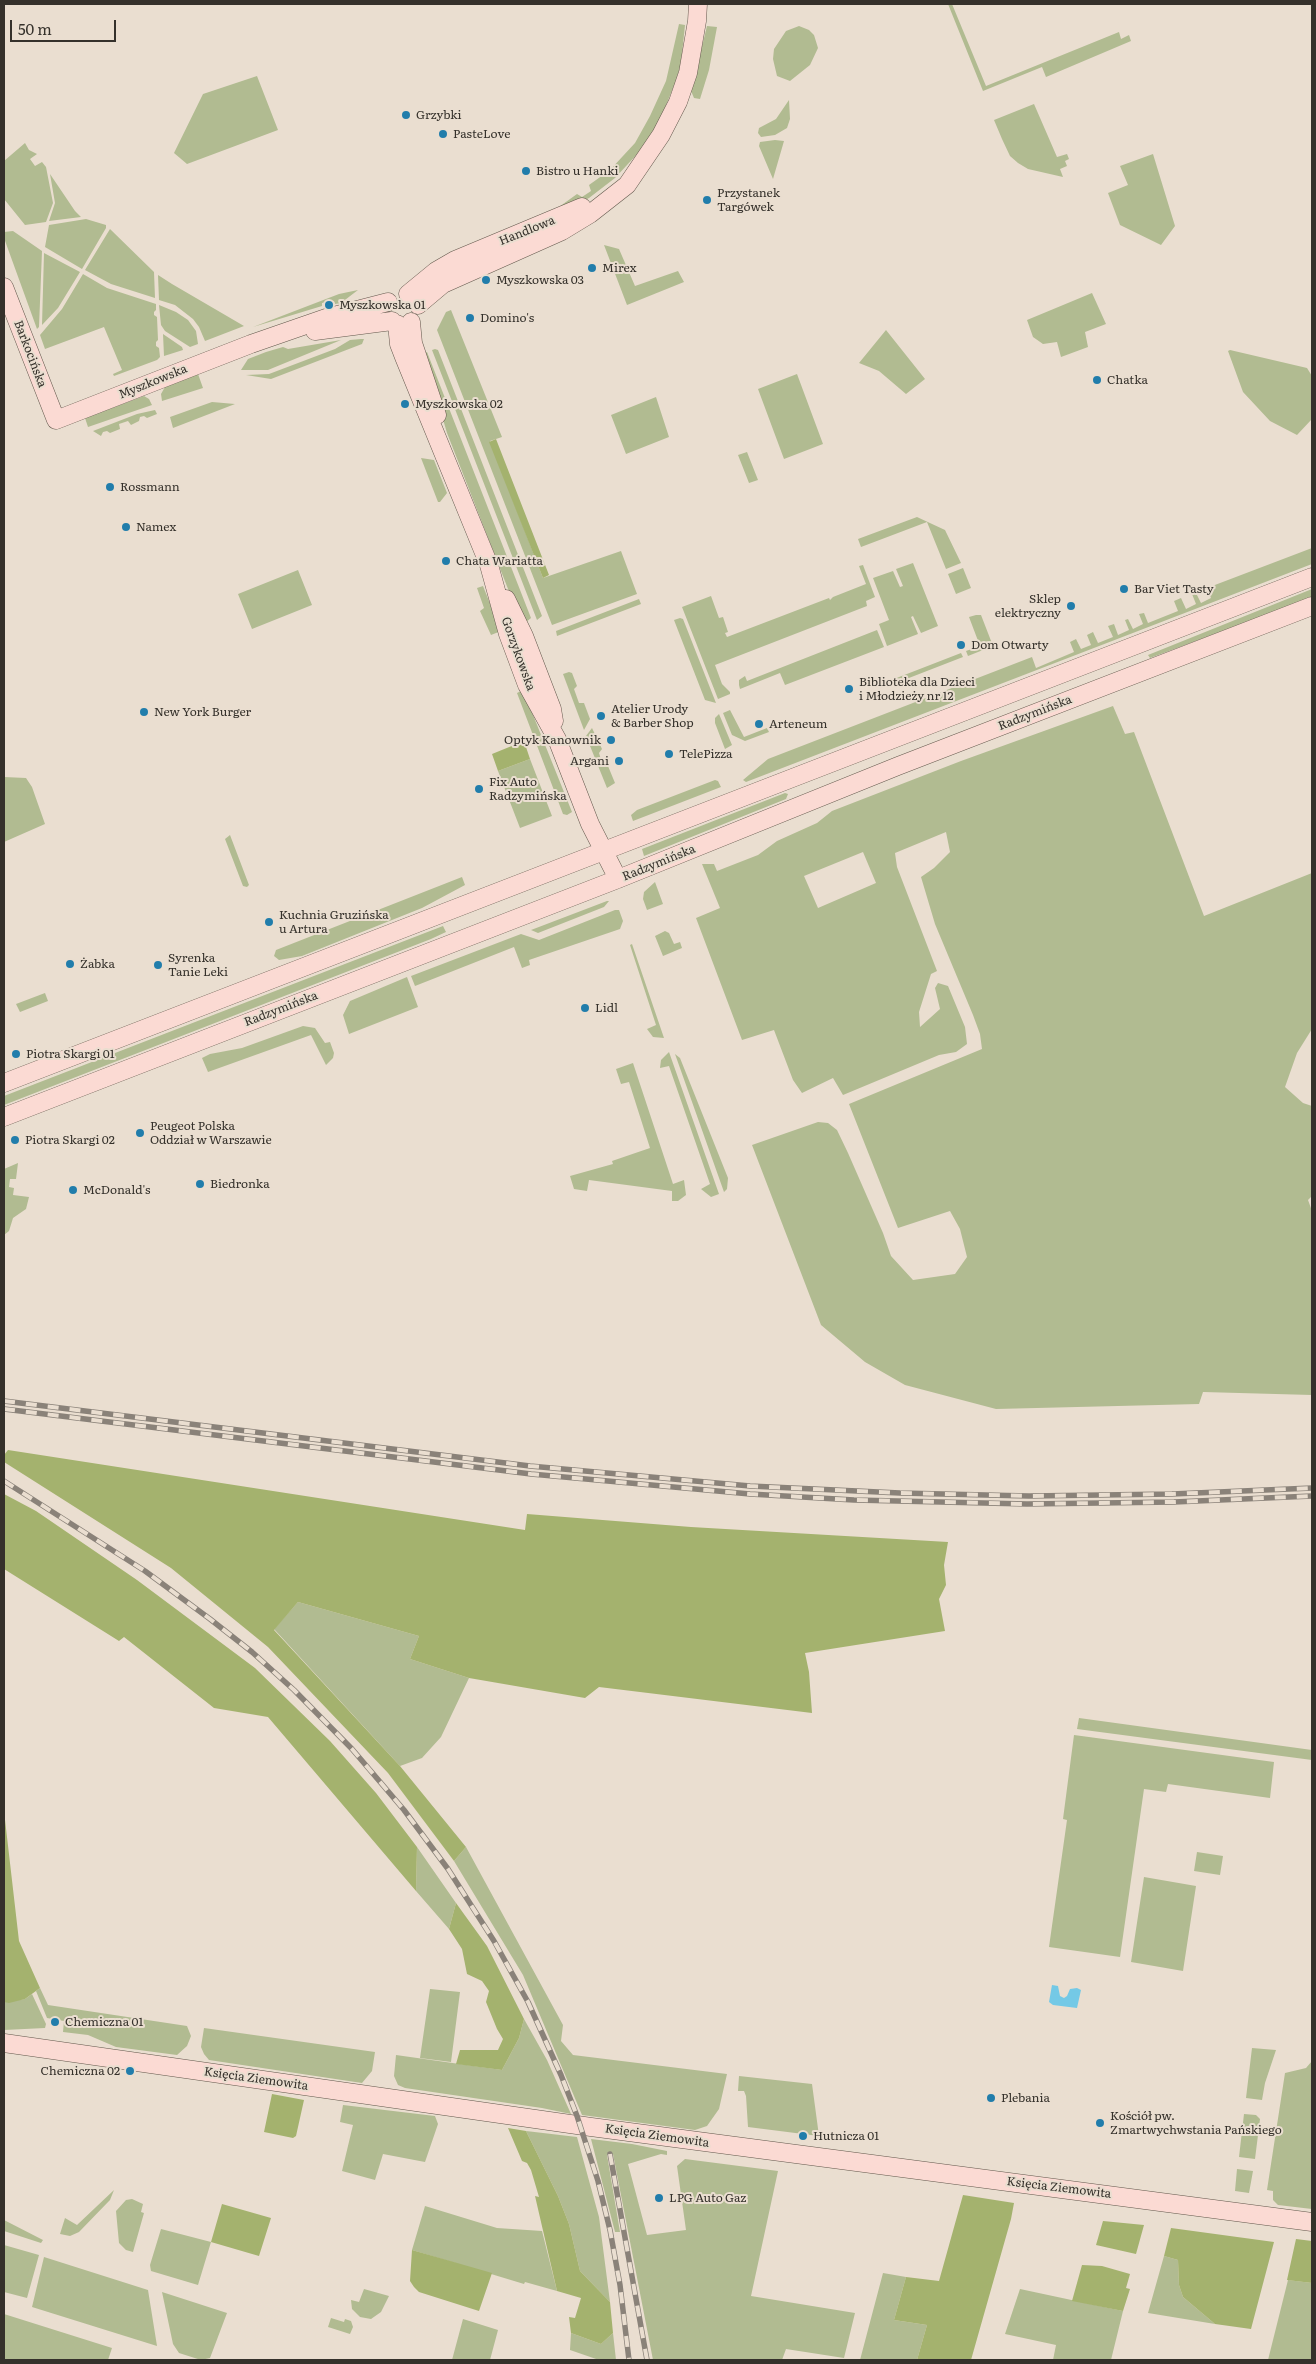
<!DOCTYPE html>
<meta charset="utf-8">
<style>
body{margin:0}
#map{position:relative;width:1316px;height:2364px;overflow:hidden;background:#eaded0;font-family:Literata,serif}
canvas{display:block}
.frame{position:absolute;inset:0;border:5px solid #35312b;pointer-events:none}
.scale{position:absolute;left:10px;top:20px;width:106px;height:22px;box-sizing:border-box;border:2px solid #35312b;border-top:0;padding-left:6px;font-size:15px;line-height:18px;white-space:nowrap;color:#35312b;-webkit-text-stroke:4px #eaded0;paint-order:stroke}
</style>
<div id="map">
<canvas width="1316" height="2364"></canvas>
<div class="frame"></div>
<div class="scale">50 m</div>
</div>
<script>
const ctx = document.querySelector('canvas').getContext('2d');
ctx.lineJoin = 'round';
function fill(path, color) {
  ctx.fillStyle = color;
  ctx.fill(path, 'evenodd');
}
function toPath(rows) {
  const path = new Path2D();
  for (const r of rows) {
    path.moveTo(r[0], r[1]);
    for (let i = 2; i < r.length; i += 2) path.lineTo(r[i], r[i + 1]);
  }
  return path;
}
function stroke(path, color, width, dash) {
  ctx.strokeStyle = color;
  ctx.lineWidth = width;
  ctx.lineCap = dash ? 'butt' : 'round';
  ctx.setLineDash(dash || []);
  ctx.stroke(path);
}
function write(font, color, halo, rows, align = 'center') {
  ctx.font = font + ' Literata,serif';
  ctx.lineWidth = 4;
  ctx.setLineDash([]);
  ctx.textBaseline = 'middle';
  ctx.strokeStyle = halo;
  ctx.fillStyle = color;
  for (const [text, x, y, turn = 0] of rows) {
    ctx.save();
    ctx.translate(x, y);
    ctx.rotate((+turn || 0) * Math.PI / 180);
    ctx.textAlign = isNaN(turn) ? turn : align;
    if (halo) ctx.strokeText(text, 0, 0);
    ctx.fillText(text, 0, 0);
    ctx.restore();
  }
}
fill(toPath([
 [948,4,952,4,986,86,1119,32,1121,39,1129,35,1131,41,1046,77,1042,67,983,91],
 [679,24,685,25,681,64,676,81,659,122,640,151,615,178,589,198,568,209,552,212,577,194,582,197,591,191,589,185,610,170,635,143,650,116,666,81],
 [707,26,717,27,709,70,700,99,694,98,691,91],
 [799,26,809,30,814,35,818,48,810,65,790,81,777,76,773,59,774,49,786,31],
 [257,76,278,130,187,164,174,153,203,94],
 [789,100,790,119,787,128,775,135,761,137,758,133,759,128,776,119],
 [1034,104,1057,157,1067,154,1069,159,1065,161,1067,166,1060,169,1063,177,1028,169,1018,163,1010,156,1002,139,994,120],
 [775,140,784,141,773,179,759,146,760,142],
 [25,143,29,150,37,154,30,159,35,166,42,162,46,167,53,203,46,222,25,225,4,199,4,161],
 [1153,154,1175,226,1161,245,1120,225,1108,193,1128,185,1120,166],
 [50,174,75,211,81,217,49,221,55,203],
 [86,219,106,225,106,228,82,269,45,247,49,225],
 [110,229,154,272,155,298,111,284,85,270],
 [13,231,42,251,39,327,37,329,4,238,4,232],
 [604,245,619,249,635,286,678,271,684,282,627,305],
 [44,253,80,272,58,308,42,325],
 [83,274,107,288,156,304,156,310,154,312,154,315,157,317,158,340,156,342,156,346,159,348,160,357,157,360,114,376,113,374,122,370,104,327,45,349,40,335,62,309],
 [158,275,172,284,244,326,205,341,199,327,193,319,175,305,159,300],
 [358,290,341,303,335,304,334,301,322,303,322,306,253,327,339,294],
 [1092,293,1106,324,1085,332,1088,347,1061,357,1057,342,1043,344,1033,337,1027,320],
 [159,305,176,312,188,320,196,331,198,344,190,347,165,331,161,325],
 [451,310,502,437,490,441,543,578,621,551,637,594,552,625,437,330,446,312],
 [886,330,925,379,906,394,879,371,859,363],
 [163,334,182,347,183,350,164,356],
 [361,339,364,339,362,344,271,379,246,375,269,374,335,349,350,340],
 [341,340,268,370,241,370,248,359,266,352,283,347,288,349],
 [435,349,438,350,542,616,537,620,432,350],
 [1230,350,1307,368,1312,376,1312,419,1297,435,1270,421,1243,392,1228,351],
 [427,352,531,618,525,623,510,594,447,433,429,371,422,354],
 [198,374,203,388,162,401,161,394,165,387],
 [797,374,823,444,784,459,758,389],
 [144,396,149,399,152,405,88,427,85,418],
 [656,397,669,437,626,454,611,415],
 [212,402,235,404,173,428,170,417],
 [155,410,157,414,147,418,144,416,140,417,139,421,131,425,128,421,119,424,120,429,110,433,107,431,103,432,101,436,93,431,137,414],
 [747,452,758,480,749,483,738,455],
 [421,458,434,460,447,493,440,502,438,502],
 [917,517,945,530,961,563,946,569,927,522,861,547,858,539],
 [1312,548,1312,564,746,782,743,780,768,759,1032,657,1036,668,1074,652,1070,642,1076,639,1081,649,1091,645,1087,635,1093,632,1098,643,1113,637,1108,626,1114,624,1118,635,1129,630,1125,620,1128,619,1133,629,1143,624,1139,614,1144,613,1148,623,1178,611,1174,601,1181,598,1186,609,1196,604,1192,594,1196,593,1201,603,1211,598,1207,588],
 [913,563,938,626,921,633,913,616,911,617,918,634,887,646,879,624,889,620,873,578,893,571,900,587,903,586,896,569],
 [863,565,875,597,866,601,867,606,715,665,722,684,730,692,730,694,718,699,682,607,711,596,719,618,723,617,728,632,725,633,727,637,829,598,830,600,833,597,866,584,859,566],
 [963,568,971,588,956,594,948,574],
 [298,570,312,605,252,629,238,594],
 [483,586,501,631,491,635,480,611,484,608,477,588],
 [1312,589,1312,598,1150,658,1148,655],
 [639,599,641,604,557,636,556,631],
 [976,615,981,615,993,646,968,656,966,651,980,646,969,617],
 [680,618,683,619,716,703,705,700,674,620],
 [877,630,884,647,785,685,780,673,740,689,739,685,739,680,745,676,747,681],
 [961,653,963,657,896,683,894,679],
 [569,672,572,673,577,686,574,689,579,703,584,703,590,719,584,730,563,674],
 [523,690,572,812,567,815,563,814,517,693],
 [1113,706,1125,734,1134,732,1204,916,1312,873,1312,1029,1297,1053,1285,1087,1303,1103,1312,1106,1312,1196,1308,1200,1312,1211,1312,1395,1203,1392,1199,1404,996,1409,905,1385,865,1362,821,1325,752,1145,818,1122,828,1123,837,1130,848,1153,883,1233,891,1256,913,1280,955,1274,967,1257,960,1229,950,1211,898,1228,849,1104,982,1049,980,1034,973,1015,935,924,921,877,934,868,950,852,946,832,895,853,897,867,937,971,931,974,919,1012,920,1027,940,1009,935,988,938,983,948,986,965,1027,967,1044,956,1052,939,1055,843,1095,833,1078,802,1093,793,1080,774,1030,742,1040,696,918,720,908,702,864,714,864,717,871,758,855,777,841,817,823,832,811,961,761],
 [863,852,876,883,818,908,804,876],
 [730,710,744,737,767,728,769,732,745,741,732,735,723,713],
 [719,714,732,745,725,749,715,723,715,718],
 [592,728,602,749,599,753,603,766,608,766,615,783,607,788,586,736],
 [530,759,552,816,520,828,498,771],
 [4,777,26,778,32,787,45,824,4,842],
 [715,780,718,781,721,787,633,821,631,815,637,810],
 [785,793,788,794,786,799,644,856,642,849],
 [230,835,249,885,247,887,243,886,225,839],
 [462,877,465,885,422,908,302,956,279,960,274,956,276,950],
 [655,882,663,904,647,910,643,899,644,892],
 [607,901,609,901,604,907,538,933,531,930],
 [615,910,619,910,623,921,620,929,529,960,530,965,522,968,514,947,415,986,411,976,521,934,539,940],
 [443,926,446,932,431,939,4,1105,4,1096],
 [665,931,669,933,674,944,680,942,682,948,663,956,655,936],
 [632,944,664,1038,653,1037,647,1029,656,1025,630,945],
 [407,977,418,1007,349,1034,343,1015,350,1001],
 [45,993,48,1001,20,1012,16,1004],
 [303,1026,315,1028,325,1043,330,1042,334,1053,333,1058,326,1065,311,1035,208,1072,202,1058,210,1054,242,1048],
 [669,1052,719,1194,711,1197,701,1189,710,1184,669,1066,660,1068,661,1060],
 [675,1054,680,1058,728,1178,727,1189,724,1192],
 [633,1063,673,1184,684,1180,686,1195,678,1201,672,1201,672,1191,589,1180,587,1191,574,1189,570,1176,613,1164,612,1161,650,1148,629,1082,621,1084,616,1069],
 [18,1163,16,1179,10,1179,9,1187,14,1188,13,1195,29,1197,26,1209,13,1218,9,1231,4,1235,4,1169],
 [298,1602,419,1636,410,1659,469,1678,441,1737,422,1758,400,1766,274,1629],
 [1079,1718,1312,1750,1312,1760,1077,1729],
 [1074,1735,1274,1762,1270,1798,1168,1784,1166,1792,1144,1789,1120,1957,1049,1947,1067,1820,1063,1819],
 [417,1847,456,1903,449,1929,416,1891],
 [466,1847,563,2025,561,2041,573,2055,727,2074,719,2109,707,2126,695,2130,582,2115,523,1975,454,1861],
 [1197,1852,1223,1856,1220,1875,1194,1871],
 [1144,1877,1196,1886,1183,1971,1131,1962],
 [40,1988,48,2005,187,2026,191,2036,187,2046,177,2055,116,2047,88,2035,63,2032,64,2021,47,2018,36,1991],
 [430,1989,460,1992,451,2062,420,2058],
 [32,1994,46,2024,45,2028,4,2030,4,2002,25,1999],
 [524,2019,547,2060,571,2114,542,2108,405,2088,398,2085,394,2076,396,2055,502,2070,519,2038],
 [204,2028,375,2052,372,2071,362,2083,209,2060,204,2054,201,2047],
 [1252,2048,1276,2050,1265,2083,1262,2100,1246,2098],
 [1312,2061,1312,2209,1278,2205,1273,2200,1273,2191,1267,2190,1285,2073,1306,2068],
 [739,2076,812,2084,819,2136,748,2127,746,2096,744,2091,738,2091],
 [343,2105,435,2116,438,2124,425,2162,383,2154,375,2180,342,2171,353,2125,340,2122],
 [1244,2114,1256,2115,1260,2119,1255,2159,1239,2157],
 [526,2131,577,2137,599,2217,610,2302,580,2271,569,2224,558,2196],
 [591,2139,632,2144,667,2151,667,2155,661,2154,628,2164,647,2235,686,2230,677,2166,685,2159,778,2171,751,2296,855,2313,844,2358,786,2349,782,2360,653,2360,613,2154,607,2155,620,2232,615,2232],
 [1237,2169,1253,2171,1249,2193,1235,2191],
 [114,2190,110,2200,79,2232,70,2236,60,2234,65,2218,77,2225],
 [132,2199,143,2204,141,2212,144,2213,133,2252,126,2250,119,2243,116,2211,126,2200],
 [425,2206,497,2228,542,2231,557,2291,525,2282,524,2284,412,2250],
 [4,2220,43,2240,41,2243,4,2231],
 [161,2229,211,2242,198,2285,151,2271,150,2265],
 [4,2245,39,2255,27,2298,4,2292],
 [1164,2256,1178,2260,1179,2285,1183,2297,1215,2324,1148,2313],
 [44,2257,148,2290,157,2346,32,2307],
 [883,2273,906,2277,894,2320,927,2325,917,2360,860,2360],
 [1288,2280,1312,2283,1312,2360,1268,2360],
 [364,2289,389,2296,381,2312,371,2319,360,2317,352,2309,351,2300,359,2302],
 [1020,2289,1123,2311,1111,2360,1053,2360,1056,2345,1005,2334],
 [162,2292,227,2313,210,2358,201,2360,179,2353,173,2344],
 [4,2314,112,2348,108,2360,4,2360],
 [331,2318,344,2322,345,2319,351,2321,353,2327,350,2334,328,2327],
 [463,2319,498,2330,490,2360,452,2360],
 [571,2333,601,2344,613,2333,616,2360,599,2360,570,2350]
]), '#b1bb91');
fill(toPath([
 [496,439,549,575,543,578,489,442],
 [524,741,530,759,498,771,492,754],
 [8,1450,525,1530,527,1514,691,1527,948,1542,944,1565,946,1585,939,1599,945,1631,805,1653,809,1672,812,1713,599,1687,585,1698,469,1678,410,1659,419,1636,298,1602,274,1630,400,1766,466,1847,454,1861,388,1773,268,1647,171,1568,4,1462,4,1455],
 [4,1494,36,1511,137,1580,255,1668,330,1741,376,1793,417,1847,416,1891,268,1717,214,1708,124,1637,119,1641,4,1569],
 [4,1811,19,1941,40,1988,25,1999,9,2003,4,2002],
 [456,1903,487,1946,524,2019,519,2038,502,2070,456,2064,460,2050,498,2050,503,2039,497,2029,486,2002,489,1991,482,1981,467,1974,462,1949,449,1929],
 [272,2094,304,2100,296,2136,293,2138,264,2132],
 [508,2128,526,2131,558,2196,569,2224,580,2271,610,2302,613,2333,601,2344,571,2333,569,2317,575,2318,581,2298,557,2291,535,2196,539,2197,531,2170,527,2163,522,2161],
 [963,2195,1014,2203,1011,2219,971,2360,917,2360,927,2325,894,2320,906,2277,939,2281],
 [222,2204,271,2218,259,2256,211,2242],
 [1103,2221,1144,2225,1136,2254,1096,2245],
 [1171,2228,1274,2242,1251,2329,1215,2324,1183,2297,1179,2285,1178,2260,1164,2256],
 [1296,2239,1312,2241,1312,2283,1287,2280],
 [412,2250,492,2273,479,2311,419,2292,414,2287,410,2281],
 [1082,2265,1102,2266,1130,2274,1126,2288,1130,2289,1123,2311,1072,2301]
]), '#a4b26e');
fill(toPath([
 [1052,1985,1058,1986,1060,1996,1064,1998,1067,1996,1070,1989,1077,1988,1081,1990,1077,2008,1053,2005,1049,2002]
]), '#74c9e6');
const secondary = toPath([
 [4,287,56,420,251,344,326,318,388,302],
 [408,294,436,271,455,260,582,207],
 [418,305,443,284,562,231,590,214,627,185,661,135,678,102,688,73,697,21,698,4],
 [411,322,413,343,437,415],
 [397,324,399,344,404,357,489,565,508,634,527,685,557,739,590,824,618,879],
 [315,331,392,321],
 [506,599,524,636,552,709,554,721],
 [4,1083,1312,577],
 [4,1117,618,879,898,766,1312,606],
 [4,2043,591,2127,1312,2222]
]);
stroke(secondary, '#62584c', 19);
stroke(secondary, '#fbdad3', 18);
const rail = toPath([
 [4,1401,530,1466,750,1486,900,1493,1029,1496,1172,1494,1312,1488],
 [4,1409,531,1474,750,1494,854,1500,1027,1504,1174,1502,1312,1496],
 [4,1481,145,1571,210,1619,252,1652,294,1690,352,1749,404,1810,448,1869,494,1941,528,2002,561,2075,577,2116,598,2181,610,2230,620,2285,629,2360],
 [610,2154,647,2360]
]);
stroke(rail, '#8a8279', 5.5);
stroke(rail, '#eaded0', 4, [11]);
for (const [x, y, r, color] of [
 [406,115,5,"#217dab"],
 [443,134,5,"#217dab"],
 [526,171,5,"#217dab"],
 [707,200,5,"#217dab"],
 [592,268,5,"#217dab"],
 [486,280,5,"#217dab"],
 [329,305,5,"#217dab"],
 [470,318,5,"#217dab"],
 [1097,380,5,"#217dab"],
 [405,404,5,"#217dab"],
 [110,487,5,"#217dab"],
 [126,527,5,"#217dab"],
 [446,561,5,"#217dab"],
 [1124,589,5,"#217dab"],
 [1071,606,5,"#217dab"],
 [961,645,5,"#217dab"],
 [849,689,5,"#217dab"],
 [144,712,5,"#217dab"],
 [601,716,5,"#217dab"],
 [759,724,5,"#217dab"],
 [611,740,5,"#217dab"],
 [669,754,5,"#217dab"],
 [619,761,5,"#217dab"],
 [479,789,5,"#217dab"],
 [269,922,5,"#217dab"],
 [70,964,5,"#217dab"],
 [158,965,5,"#217dab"],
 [585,1008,5,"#217dab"],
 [16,1054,5,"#217dab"],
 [140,1133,5,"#217dab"],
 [15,1140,5,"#217dab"],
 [200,1184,5,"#217dab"],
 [73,1190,5,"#217dab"],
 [55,2022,5,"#217dab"],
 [130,2071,5,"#217dab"],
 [991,2098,5,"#217dab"],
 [1100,2123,5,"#217dab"],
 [803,2136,5,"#217dab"],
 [659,2198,5,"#217dab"]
]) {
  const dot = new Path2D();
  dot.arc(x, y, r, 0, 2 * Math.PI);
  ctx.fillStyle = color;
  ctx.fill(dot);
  stroke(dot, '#eaded0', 2);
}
write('12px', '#35312b', '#eaded0', [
 ["Grzybki",416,115],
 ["PasteLove",453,134],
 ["Bistro u Hanki",536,171],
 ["Przystanek",717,193],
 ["Targówek",717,207],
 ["Mirex",602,268],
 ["Myszkowska 03",496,280],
 ["Myszkowska 01",339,305],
 ["Domino's",480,318],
 ["Chatka",1107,380],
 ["Myszkowska 02",415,404],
 ["Rossmann",120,487],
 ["Namex",136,527],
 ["Chata Wariatta",456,561],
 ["Bar Viet Tasty",1134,589],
 ["Sklep",1061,599,"right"],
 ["elektryczny",1061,613,"right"],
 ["Dom Otwarty",971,645],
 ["Biblioteka dla Dzieci",859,682],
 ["i Młodzieży nr 12",859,696],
 ["Atelier Urody",611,709],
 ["& Barber Shop",611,723],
 ["New York Burger",154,712],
 ["Arteneum",769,724],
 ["Optyk Kanownik",601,740,"right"],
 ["TelePizza",679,754],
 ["Argani",609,761,"right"],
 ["Fix Auto",489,782],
 ["Radzymińska",489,796],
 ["Kuchnia Gruzińska",279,915],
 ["u Artura",279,929],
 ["Syrenka",168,958],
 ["Tanie Leki",168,972],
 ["Żabka",80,964],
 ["Lidl",595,1008],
 ["Piotra Skargi 01",26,1054],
 ["Peugeot Polska",150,1126],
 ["Oddział w Warszawie",150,1140],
 ["Piotra Skargi 02",25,1140],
 ["Biedronka",210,1184],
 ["McDonald's",83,1190],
 ["Chemiczna 01",65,2022],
 ["Chemiczna 02",120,2071,"right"],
 ["Plebania",1001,2098],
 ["Kościół pw.",1110,2116],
 ["Zmartwychwstania Pańskiego",1110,2130],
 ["Hutnicza 01",813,2136],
 ["LPG Auto Gaz",669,2198]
], 'left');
write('12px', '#35312b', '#eaded0', [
 ["Handlowa",527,231,-22],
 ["Barkocińska",30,354,69],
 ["Myszkowska",153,382,-22],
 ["Gorzykowska",518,654,70],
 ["Radzymińska",1035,713,-21],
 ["Radzymińska",659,863,-22],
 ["Radzymińska",281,1009,-21],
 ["Księcia Ziemowita",256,2079,8],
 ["Księcia Ziemowita",657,2136,8],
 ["Księcia Ziemowita",1059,2188,7]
]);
</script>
